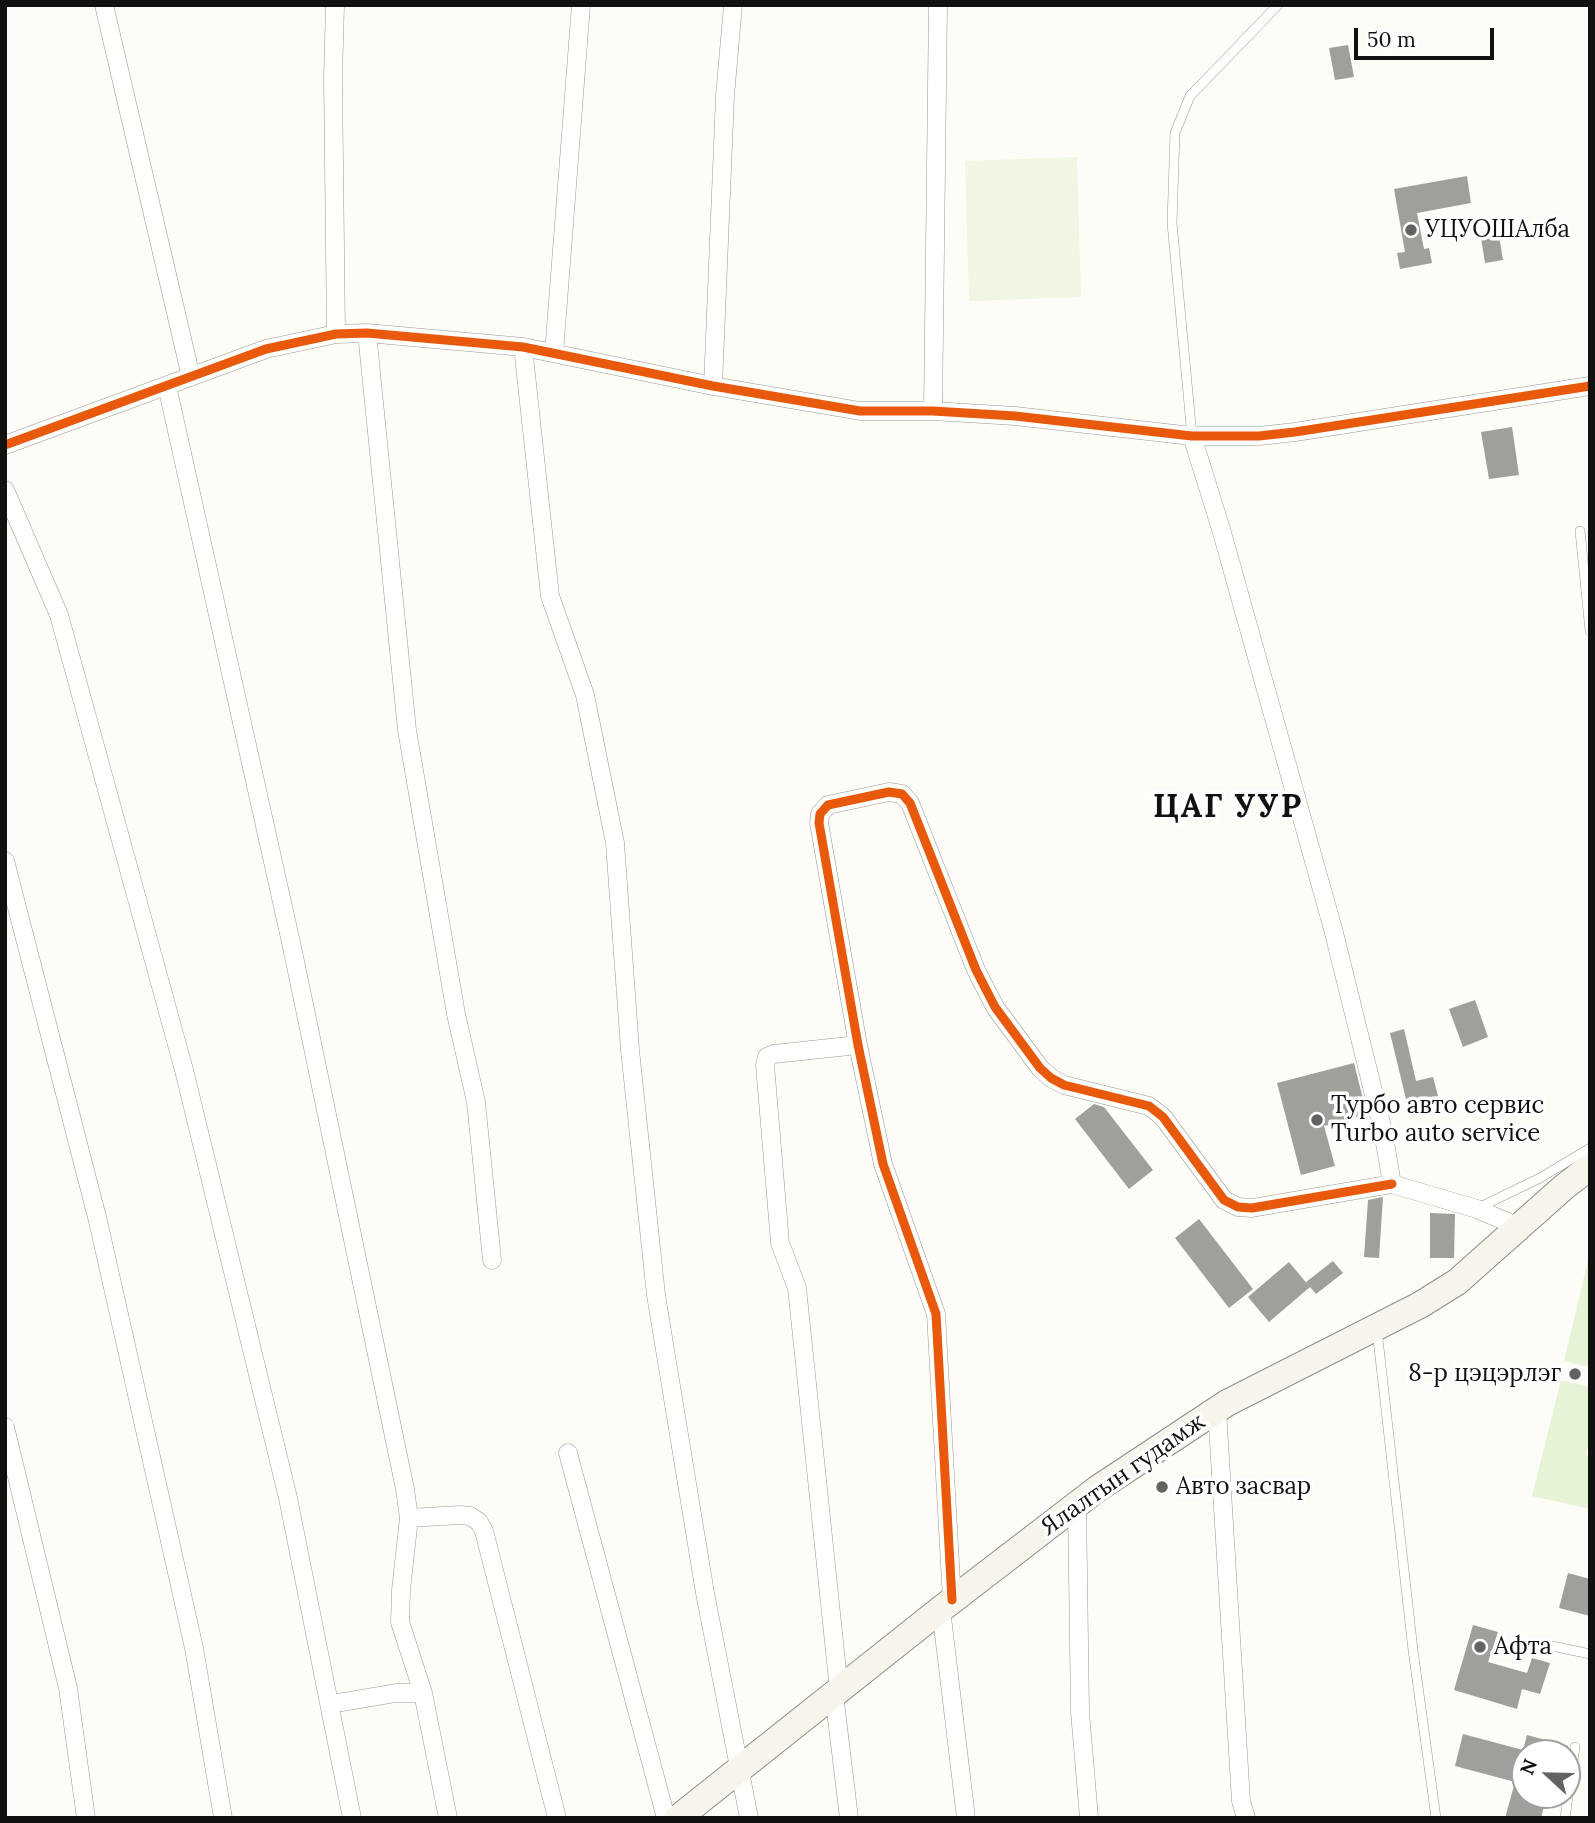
<!DOCTYPE html>
<meta charset="utf-8">
<style>
body{margin:0}
#map{position:relative;width:1595px;height:1823px;overflow:hidden;background:#fdfcf7;font-family:Lora,serif}
canvas{display:block}
.frame{position:absolute;inset:0;border:7px solid #111;pointer-events:none}
.north{position:absolute;left:1511px;top:1739px;width:70px;height:70px;box-sizing:border-box;background:#fff;border:2px solid #a0a0a0;border-radius:50%;rotate:292deg;font-size:19px;font-weight:700;line-height:28px;text-align:center;color:#111}
.north::after{content:'';display:block;margin:auto;width:24px;height:32px;background:#646362;clip-path:polygon(50% 0,100% 100%,50% 72%,0 100%)}
.scale{position:absolute;left:1354px;top:28px;width:140px;height:32px;box-sizing:border-box;border:4px solid #111;border-top:0;padding-left:9px;font-size:21px;line-height:24px;white-space:nowrap;color:#111;-webkit-text-stroke:5px #fff;paint-order:stroke}
</style>
<div id="map">
<canvas width="1595" height="1823"></canvas>
<div class="frame"></div>
<div class="north">N</div>
<div class="scale">50 m</div>
</div>
<script>
const ctx = document.querySelector('canvas').getContext('2d');
ctx.lineJoin = 'round';
function fill(path, color) {
  ctx.fillStyle = color;
  ctx.fill(path, 'evenodd');
}
function toPath(rows) {
  const path = new Path2D();
  for (const r of rows) {
    path.moveTo(r[0], r[1]);
    for (let i = 2; i < r.length; i += 2) path.lineTo(r[i], r[i + 1]);
  }
  return path;
}
function stroke(path, color, width, dash) {
  ctx.strokeStyle = color;
  ctx.lineWidth = width;
  ctx.lineCap = dash ? 'butt' : 'round';
  ctx.setLineDash(dash || []);
  ctx.stroke(path);
}
function write(font, color, halo, rows, align = 'center') {
  ctx.font = font + ' Lora,serif';
  ctx.lineWidth = 7;
  ctx.setLineDash([]);
  ctx.textBaseline = 'middle';
  ctx.strokeStyle = halo;
  ctx.fillStyle = color;
  for (const [text, x, y, turn = 0] of rows) {
    ctx.save();
    ctx.translate(x, y);
    ctx.rotate((+turn || 0) * Math.PI / 180);
    ctx.textAlign = isNaN(turn) ? turn : align;
    if (halo) ctx.strokeText(text, 0, 0);
    ctx.fillText(text, 0, 0);
    ctx.restore();
  }
}
fill(toPath([
 [1590,1252,1590,1367,1564,1361],
 [1561,1380,1590,1387,1590,1438,1586,1455,1590,1456,1590,1509,1532,1496]
]), '#e7f3d7');
fill(toPath([
 [1077,157,1081,297,969,301,965,161]
]), '#f0f6e1');
fill(toPath([
 [1348,45,1354,77,1335,80,1329,48],
 [1467,176,1471,203,1417,213,1424,249,1429,248,1432,263,1400,269,1397,253,1405,252,1394,189],
 [1499,236,1503,260,1485,263,1481,238],
 [1512,427,1519,475,1489,479,1481,432],
 [1475,1000,1488,1037,1463,1047,1449,1009],
 [1404,1029,1416,1081,1433,1077,1438,1096,1407,1103,1390,1033],
 [1354,1063,1367,1115,1324,1126,1335,1166,1301,1175,1277,1083],
 [1094,1104,1104,1107,1153,1170,1129,1189,1075,1119],
 [1383,1197,1379,1258,1364,1257,1368,1200],
 [1430,1213,1455,1214,1454,1258,1430,1258],
 [1199,1219,1253,1289,1229,1308,1175,1238],
 [1333,1261,1343,1273,1316,1294,1310,1287,1269,1322,1248,1297,1289,1262,1309,1286,1306,1282],
 [1568,1573,1590,1579,1590,1616,1559,1608],
 [1473,1625,1498,1632,1488,1662,1527,1673,1532,1658,1550,1663,1540,1694,1522,1689,1517,1709,1454,1690],
 [1463,1734,1523,1750,1527,1735,1568,1746,1567,1753,1525,1753,1525,1795,1547,1795,1541,1818,1505,1818,1515,1782,1455,1766]
]), '#a19f9c');
const lane = toPath([
 [1192,436,1172,223,1175,133,1190,96,1278,5],
 [1580,531,1590,631],
 [1478,1208,1540,1178,1590,1148],
 [1377,1330,1413,1650,1436,1818],
 [1552,1646,1590,1654],
 [1565,1818,1575,1747]
]);
const street = toPath([
 [104,5,191,377],
 [335,5,333,78,336,334],
 [367,333,407,730,456,1014,476,1102,492,1260],
 [523,347,550,596,585,695,615,843,630,1050,656,1295,705,1593,749,1818],
 [554,353,581,5],
 [167,386,292,947,405,1489,409,1518,401,1590,400,1622,423,1693,396,1693,331,1704],
 [713,386,725,96,733,5],
 [933,411,938,5],
 [1192,436,1221,529,1333,929,1383,1131,1392,1184,1477,1209,1519,1227],
 [5,445,266,349,336,334,367,333,523,347,713,386,860,411,933,411,1015,416,1192,436,1259,436,1295,432,1590,386],
 [5,490,59,615,184,1070,288,1498,352,1818],
 [5,861,98,1221,194,1648,223,1818],
 [1217,1410,1241,1801,1246,1818],
 [5,1427,68,1688,86,1818],
 [568,1453,666,1818],
 [1077,1504,1080,1712,1089,1818],
 [409,1518,460,1515,470,1516,479,1522,484,1531,557,1818],
 [952,1600,936,1314,883,1164,858,1045,819,823,820,814,828,805,889,792,902,794,910,803,976,970,995,1007,1040,1068,1051,1078,1064,1085,1149,1106,1163,1117,1224,1200,1238,1207,1252,1208,1392,1184],
 [941,1609,966,1818],
 [839,1690,797,1288,780,1243,765,1065,767,1057,774,1054,858,1045],
 [423,1693,448,1818],
 [834,1694,849,1818]
]);
const secondary = toPath([
 [678,1818,941,1609,1097,1489,1227,1403,1420,1305,1457,1282,1564,1187,1590,1167]
]);
stroke(lane, '#979795', 10);
stroke(street, '#979795', 19);
stroke(secondary, '#8e8d8b', 28);
stroke(lane, '#fffffe', 9);
stroke(street, '#fffffe', 18);
stroke(secondary, '#f6f4eb', 26);
stroke(toPath([
 [5,445,266,349,336,334,367,333,523,347,713,386,860,411,933,411,1015,416,1192,436,1259,436,1295,432,1590,386],
 [952,1600,936,1314,883,1164,858,1045,819,823,820,814,828,805,889,792,902,794,910,803,976,970,995,1007,1040,1068,1051,1078,1064,1085,1149,1106,1163,1117,1224,1200,1238,1207,1252,1208,1392,1184]
]), '#e8590c', 9);
for (const [x, y, r, color] of [
 [1411,230,7,"#646362"],
 [1317,1120,7,"#646362"],
 [1575,1374,7,"#646362"],
 [1162,1487,7,"#646362"],
 [1480,1647,7,"#646362"]
]) {
  const dot = new Path2D();
  dot.arc(x, y, r, 0, 2 * Math.PI);
  ctx.fillStyle = color;
  ctx.fill(dot);
  stroke(dot, '#fff', 2.5);
}
write('24px', '#111', '#fff', [
 ["УЦУОШАлба",1425,230],
 ["Турбо авто сервис",1331,1106],
 ["Turbo auto service",1331,1134],
 ["8-р цэцэрлэг",1561,1374,"right"],
 ["Авто засвар",1176,1487],
 ["Афта",1494,1647]
], 'left');
write('24px', '#111', '#fff', [
 ["Ялалтын гудамж",1123,1475,-35]
]);
ctx.letterSpacing = '2px';
write('bold 32px', '#111', '#fff', [
 ["ЦАГ УУР",1228,808]
]);
ctx.letterSpacing = '0px';
</script>
